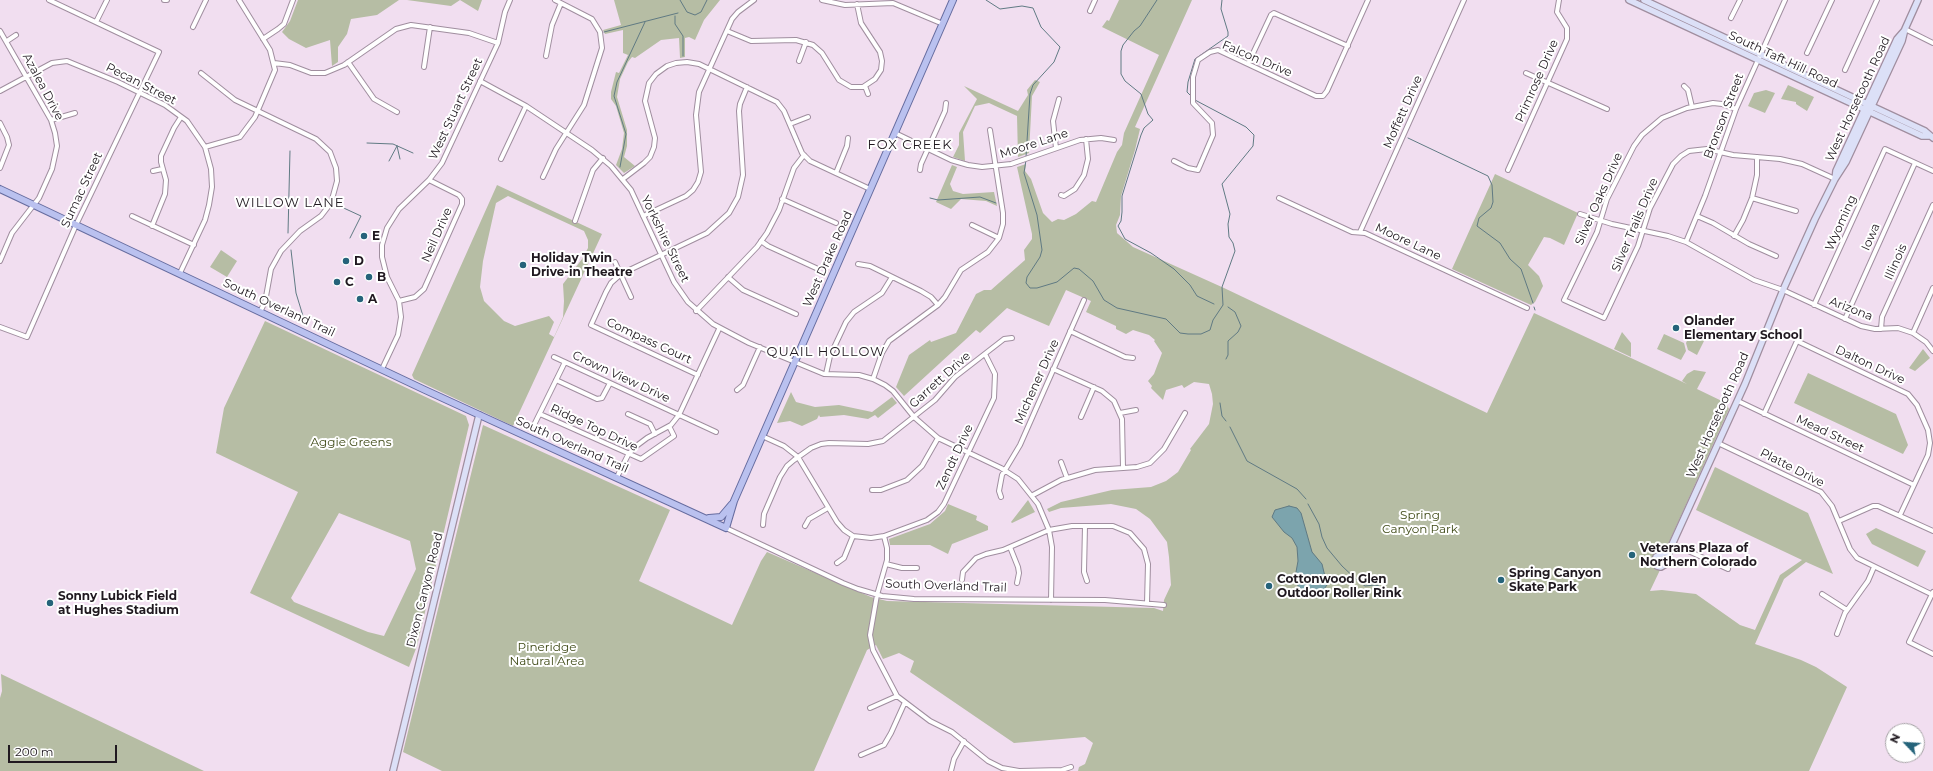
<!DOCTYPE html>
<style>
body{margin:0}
#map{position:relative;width:1933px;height:771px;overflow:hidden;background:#f1def0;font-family:Montserrat,sans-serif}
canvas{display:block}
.north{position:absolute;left:1885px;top:723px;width:40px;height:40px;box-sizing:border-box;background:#fff;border:1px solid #a6a3a6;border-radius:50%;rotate:295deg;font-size:11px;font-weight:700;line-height:16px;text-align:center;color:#201920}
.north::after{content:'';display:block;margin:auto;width:14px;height:18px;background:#25637a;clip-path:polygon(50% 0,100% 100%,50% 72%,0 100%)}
.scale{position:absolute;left:8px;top:745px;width:109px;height:18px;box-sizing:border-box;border:2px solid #201920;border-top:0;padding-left:5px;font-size:12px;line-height:14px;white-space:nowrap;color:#201920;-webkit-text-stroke:3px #fff;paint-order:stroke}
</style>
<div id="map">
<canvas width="1933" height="771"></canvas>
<div class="north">N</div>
<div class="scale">200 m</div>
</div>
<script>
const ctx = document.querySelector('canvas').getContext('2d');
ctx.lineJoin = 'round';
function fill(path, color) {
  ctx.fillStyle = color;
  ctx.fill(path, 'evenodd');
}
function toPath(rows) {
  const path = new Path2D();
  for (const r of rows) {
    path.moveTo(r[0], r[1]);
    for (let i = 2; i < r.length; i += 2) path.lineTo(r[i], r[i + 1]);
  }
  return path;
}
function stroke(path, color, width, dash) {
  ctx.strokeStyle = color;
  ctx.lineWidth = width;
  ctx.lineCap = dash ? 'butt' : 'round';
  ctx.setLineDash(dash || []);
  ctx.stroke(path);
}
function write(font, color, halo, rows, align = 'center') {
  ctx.font = font + ' Montserrat,sans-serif';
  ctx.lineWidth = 4;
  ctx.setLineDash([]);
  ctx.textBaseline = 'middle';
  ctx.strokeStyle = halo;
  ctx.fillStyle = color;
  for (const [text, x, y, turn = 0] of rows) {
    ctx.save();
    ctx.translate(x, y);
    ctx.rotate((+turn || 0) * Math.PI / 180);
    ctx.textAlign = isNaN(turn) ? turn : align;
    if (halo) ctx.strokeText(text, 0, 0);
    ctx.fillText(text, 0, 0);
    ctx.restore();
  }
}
fill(toPath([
 [298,0,399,0,377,15,351,19,347,34,338,47,338,62,332,66,330,40,306,48,289,39,282,32,290,21],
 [407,0,482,0,478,11,460,0,451,6],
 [614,0,720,0,704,20,695,40,689,37,685,38,685,57,680,58,679,38,661,40,635,58,632,57,628,62,620,79,617,97,627,130,627,146,624,157,635,166,624,173,616,165,622,149,624,133,616,106,611,99,611,92,616,72,619,73,628,55,623,53,623,30,605,34,603,30,621,25],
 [1119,0,1192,0,1135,127,1140,129,1135,150,1121,196,1120,215,1116,225,1117,233,1133,247,1224,288,1487,413,1534,313,1687,384,1682,381,1687,374,1694,370,1706,372,1697,389,1726,403,1729,409,1666,549,1655,554,1652,558,1653,567,1660,570,1650,591,1662,590,1696,594,1740,625,1755,630,1780,575,1802,560,1696,510,1715,467,1808,513,1833,574,1806,562,1784,579,1755,644,1801,660,1816,667,1847,687,1809,771,1078,771,1079,767,1085,764,1093,743,1085,737,1014,743,910,672,914,661,899,653,883,659,876,645,867,650,814,771,442,771,403,752,483,425,670,510,639,581,732,625,761,561,767,552,871,597,887,601,1154,608,1163,611,1164,600,1171,585,1169,557,1167,542,1150,519,1136,509,1111,504,1061,508,1049,512,1047,509,1061,502,1112,490,1151,487,1166,481,1178,472,1191,450,1190,449,1209,424,1213,404,1212,394,1209,384,1194,382,1184,388,1182,385,1166,390,1163,400,1151,388,1152,386,1148,381,1154,374,1162,353,1154,341,1155,340,1149,335,1133,330,1126,334,1116,329,1116,326,1086,312,1091,301,1066,290,1049,326,1007,308,980,333,976,330,904,396,896,387,909,355,930,340,931,342,956,333,976,294,984,290,991,290,1025,260,1024,250,1032,239,1032,234,1017,167,1026,164,1025,171,1031,179,1043,213,1052,222,1058,219,1064,220,1076,214,1092,201,1096,202,1117,152,1122,145,1124,133,1159,55,1102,27,1107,20,1109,21],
 [1035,80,1040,82,1032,96,1029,153,1018,157,1017,116,989,103,975,106,963,132,965,161,953,157,959,145,959,133,977,99,964,86,1018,111,1028,95,1027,90],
 [1788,85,1814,97,1807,111,1796,104,1796,102,1781,99],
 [1766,90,1775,93,1765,113,1748,106,1754,93],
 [952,165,957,167,950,184,953,191,963,194,994,192,997,206,986,201,961,199,951,209,936,202],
 [1495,174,1578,213,1564,245,1550,238,1544,237,1528,265,1539,276,1543,286,1535,302,1531,305,1452,269],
 [497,185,602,234,513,426,414,379,412,375],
 [508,196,584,231,588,240,588,248,582,259,563,284,564,301,563,317,554,337,549,334,554,322,549,316,515,326,504,321,484,301,480,287,483,261,496,203],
 [221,250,237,261,227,277,210,267],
 [265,321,466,416,469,425,417,646,409,667,250,593,298,492,216,453,224,408],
 [339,513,410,541,416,569,384,636,368,632,294,602,291,598],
 [1622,332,1631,343,1631,357,1614,349],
 [1691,332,1705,339,1697,355,1688,350,1686,343],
 [1664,334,1684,343,1686,351,1681,360,1657,349],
 [1923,349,1930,358,1915,371,1909,368],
 [1808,373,1896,414,1908,445,1903,454,1794,403],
 [791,392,796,402,815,407,839,405,872,412,892,397,897,403,878,418,875,415,868,419,844,415,820,417,819,415,817,419,802,426,790,421,777,423],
 [1028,500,1035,512,1012,523,1011,522],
 [948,504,977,516,976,520,988,526,988,530,952,544,948,554,930,545,890,545,889,539,930,524,945,511],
 [1876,528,1926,551,1918,567,1872,544,1866,534],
 [1,674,204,771,0,771,0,698,2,691]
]), '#b6bda4');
const water = toPath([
 [1289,506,1297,508,1301,513,1312,552,1322,564,1327,585,1322,592,1306,595,1301,592,1298,586,1296,572,1298,561,1297,547,1292,538,1284,532,1272,517,1275,510,1289,506]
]);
fill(water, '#7ca4ad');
stroke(water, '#607a83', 1);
stroke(toPath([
 [680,0,687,12,695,15,701,12,707,0],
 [986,0,1000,9,1022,6,1033,8,1041,27,1060,47,1054,62,1033,85,1030,94,1026,157],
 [1157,0,1140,26,1134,31,1123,45,1121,51,1121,74,1125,81,1141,94,1148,114,1153,120,1144,128,1141,135,1122,196,1122,212,1121,221,1118,226,1125,239,1151,253,1174,269,1190,285,1197,296,1214,304],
 [675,16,675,24,683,36,683,56],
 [604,32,678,13],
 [1191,96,1187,92,1188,82,1195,59,1228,36,1228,32,1221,9,1222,0],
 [1408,138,1488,176,1492,185,1493,202,1491,208,1479,218,1477,226,1500,243,1510,259,1521,269,1533,303],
 [367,143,393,144,413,153],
 [397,146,400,159],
 [1026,160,1024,173,1037,215,1042,250,1040,257,1027,277,1026,283,1030,288,1037,288,1057,282,1074,268,1079,269,1093,281,1104,300,1117,308,1166,319,1180,333,1188,334,1201,334,1210,330,1213,320,1223,305,1222,287,1235,251,1233,243,1229,237,1228,224,1230,214,1222,184,1253,146,1254,135,1246,127,1195,100],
 [389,161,397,146],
 [620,167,626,134,614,96,617,82,645,22],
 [930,198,938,200,980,197,996,203],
 [335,204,361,216,350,238],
 [288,233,290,151],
 [291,250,296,293,303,316],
 [1534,307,1535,310],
 [1226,359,1228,355,1228,341,1238,332,1241,326,1235,312,1228,307],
 [1220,403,1222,416,1226,421],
 [1230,427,1247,461,1297,489,1306,499],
 [1308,504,1319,524,1322,537,1327,548,1342,566,1358,581,1365,586,1375,585,1379,586]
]), '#607a83', 1);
const street = toPath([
 [164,0,167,0],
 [822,0,845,5,893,3,943,24],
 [1090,11,1095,0],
 [1731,18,1740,0],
 [96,22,107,0],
 [193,27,206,0],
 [1905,29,1933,43],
 [0,31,51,120,55,133,57,146,52,169,39,198,12,233,0,261],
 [727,31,751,41,796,40,813,45,822,53,839,80,851,87,863,87,875,79,881,70,882,61,880,52,861,23,857,4],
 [263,39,278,29,284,24,293,0],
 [7,41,16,35],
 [1807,53,1832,0],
 [546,56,552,25,561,3],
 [799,61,806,42],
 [348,62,374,99,397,112],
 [274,63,290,65,311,73,325,73,344,65,396,29,411,25,469,33,498,43],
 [1248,64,1271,15,1274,13,1348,46],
 [424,67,430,27],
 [1845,70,1877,0],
 [201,73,235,100,316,139,330,152,336,168,337,181,331,203,321,216,300,231,281,251,271,269,265,302,260,312],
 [1526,73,1607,109],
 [480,81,526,106,592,150,611,166,631,190,674,282,688,302,713,324,749,343,824,374,859,375,873,379,885,385,893,391,914,417,938,438,1001,468,1018,479,1038,504,1049,530,1052,547,1051,600],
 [865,86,868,94],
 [1684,86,1688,90,1692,107],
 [0,91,52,63,67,61,118,82,165,105,187,121,205,147,211,169,212,187,209,205,205,220,180,273],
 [1736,109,1722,104,1713,103,1687,108,1662,118,1642,135,1634,146,1607,199,1597,232,1564,300,1604,318,1638,246,1650,208,1673,164,1681,156,1689,151,1707,149,1733,155,1780,159,1802,164,1835,179],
 [51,120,75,113],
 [0,123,7,137,9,145,0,168],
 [790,124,808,117],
 [895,133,951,160,968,165,982,167,1011,164,1080,140,1101,138,1114,140],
 [205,147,240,137,255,117,275,70,270,50,239,0],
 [1056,148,1053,121,1059,99],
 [501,159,526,106],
 [1174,161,1188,168,1198,170,1213,135,1212,123,1193,103,1193,77,1198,60,1210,52,1218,50,1316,96,1323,96,1327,91,1368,0],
 [920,170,921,164,945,111,946,103],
 [1508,170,1567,39,1567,28,1557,12,1559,0],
 [153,171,162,169],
 [836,173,847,146,848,138],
 [543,177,556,149,584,105,602,48,600,32,592,19,555,0],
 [623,179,644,163,650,157,654,147,655,138,645,101,649,83,656,74,667,66,676,63,687,62,699,64,777,102,784,111,802,153,810,161,870,189],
 [1061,195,1064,196,1075,189,1084,175,1088,159,1086,139],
 [1279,198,1352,232,1365,233,1527,308],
 [1752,198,1796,211],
 [782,199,836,223],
 [1580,214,1612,224,1668,236,1686,242,1754,280,1783,290,1861,326,1875,329,1898,328,1913,333,1926,342,1933,351],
 [132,216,194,245],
 [643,216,686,196,693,190,698,182,701,172,696,115,699,92,732,19,738,12,754,0],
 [1697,216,1713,223,1749,244,1776,256],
 [575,221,593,170,603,158],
 [972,225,999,238],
 [152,226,165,194,166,180,161,162,161,156,174,128,181,117],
 [1360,232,1464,0],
 [1734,236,1743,220,1752,198,1757,175,1757,157],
 [761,241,768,246,816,268],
 [1686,242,1705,196,1736,109,1785,0],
 [615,262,631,297],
 [858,264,870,266,921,291,931,297,938,305],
 [728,277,743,290,796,314],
 [399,301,415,297,424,289,462,204,462,199,459,195,429,180],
 [1814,305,1885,149,1933,171],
 [696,311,757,247,767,233,779,210,794,168,804,155],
 [1845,319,1915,163],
 [0,327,27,337,76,225,159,52,49,0],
 [1881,329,1882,317,1933,205],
 [1070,331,1125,357,1133,358],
 [1913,333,1933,288],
 [554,357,716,432],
 [382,369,398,335,401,317,399,301,387,277,382,257,382,245,387,228,399,209,429,180,442,163,498,43,505,12,510,0],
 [1053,369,1102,391,1114,401,1122,419,1123,468],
 [826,374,830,356,846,322,854,312,882,293,892,277],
 [698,375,591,325,606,292,611,283,621,274,707,233,729,213,738,197,743,175,739,111,740,104,747,87],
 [873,379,882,353,889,341,938,305,945,297,961,270,988,252,999,238,1003,224,1003,213,990,130],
 [556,380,597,399,602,398,610,383],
 [737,390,743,385,760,347],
 [1738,401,1914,485],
 [1120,413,1136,410],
 [540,414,641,459,674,436,669,426],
 [628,414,650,424,655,434],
 [1764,414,1797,341,1908,394,1917,405,1928,430,1930,443,1928,455,1900,515],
 [1081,417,1094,387],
 [534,425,565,362],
 [762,436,784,446,798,457,837,522,844,530,853,536,871,538,884,536,927,520,938,512,944,504,994,398,995,374,985,354],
 [1718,443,1821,492,1832,506,1850,549,1857,558,1933,595],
 [1061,462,1067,478],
 [617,477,628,455,635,447,647,438,671,425,679,415,719,329],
 [872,490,881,490,907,480,922,466,938,438],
 [1033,495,1061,480,1095,470,1137,467,1150,463,1164,449,1185,413],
 [1001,497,999,491,1002,475,1020,445,1084,300],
 [1839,521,1873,506,1878,506,1933,531],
 [763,525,764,514,780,477,787,466,794,460,811,448,821,444,829,443,868,444,883,441,935,400,955,377,1004,339,1012,338],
 [805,526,809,519,828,508],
 [1085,526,1084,572,1087,581],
 [726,528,843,583,858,589,882,596,914,599,1105,600,1164,605],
 [884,536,887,548,887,560,877,595,870,635,873,650,897,696,930,721,952,732,988,761,1002,768,1019,771,1062,770,1071,767],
 [1673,544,1728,569],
 [1010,547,1018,567,1019,573,1017,583],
 [837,563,844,558,853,536],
 [886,564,902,568,917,568],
 [962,580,963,572,976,558,986,554,1003,550,1049,530,1072,526,1113,526,1130,533,1144,549,1148,564,1147,603],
 [1933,592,1909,642,1933,654],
 [1822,594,1847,610],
 [1837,634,1845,613,1868,581,1874,567],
 [870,708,897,696],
 [861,755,884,745,891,733,905,702],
 [951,771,954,759,964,741]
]);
const secondary = toPath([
 [1629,0,1922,136,1929,136],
 [1644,0,1925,131,1933,138],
 [1835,179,1836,171,1897,39,1904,31],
 [1670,549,1656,557,1655,562,1657,566,1661,567,1666,564,1670,549,1745,384,1783,290,1815,219,1835,179,1846,162,1902,41,1905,29,1918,0],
 [393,771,479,415]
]);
const primary = toPath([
 [0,189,425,390,726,528,734,501,953,0],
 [709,518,721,517,732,504]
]);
stroke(street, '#a08e9f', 6);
stroke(secondary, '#a08e9f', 8);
stroke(primary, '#666c9f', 8);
stroke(street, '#fff', 4);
stroke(secondary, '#dce0f7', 5.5);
stroke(primary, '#bac1ef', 6);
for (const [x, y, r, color] of [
 [364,236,4,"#25637a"],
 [346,261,4,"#25637a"],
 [523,265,4,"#25637a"],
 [369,277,4,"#25637a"],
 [337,282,4,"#25637a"],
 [360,299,4,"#25637a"],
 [1676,328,4,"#25637a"],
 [1632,555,4,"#25637a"],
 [1501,580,4,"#25637a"],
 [1269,586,4,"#25637a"],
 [50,603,4,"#25637a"]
]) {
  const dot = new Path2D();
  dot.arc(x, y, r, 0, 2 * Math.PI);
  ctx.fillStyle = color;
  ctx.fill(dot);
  stroke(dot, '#fff', 1.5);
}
write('12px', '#201920', '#fff', [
 ["Falcon Drive",1257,59,23],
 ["South Taft Hill Road",1783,60,25],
 ["Primrose Drive",1537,81,-66],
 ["Pecan Street",141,84,27],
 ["Azalea Drive",43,87,62],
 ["West Horsetooth Road",1858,99,-65],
 ["West Stuart Street",456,109,-65],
 ["Moffett Drive",1403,112,-66],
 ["Bronson Street",1724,116,-69],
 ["Moore Lane",1034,144,-18],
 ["Sumac Street",82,190,-65],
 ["Silver Oaks Drive",1599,199,-66],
 ["Wyoming",1841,223,-66],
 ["Silver Trails Drive",1635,225,-67],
 ["Neil Drive",437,235,-66],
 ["Iowa",1871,237,-66],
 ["Yorkshire Street",665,239,64],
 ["Moore Lane",1408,242,25],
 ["West Drake Road",828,259,-66],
 ["Illinois",1896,262,-66],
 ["South Overland Trail",279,308,25],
 ["Arizona",1851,309,21],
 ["Compass Court",649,341,25],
 ["Dalton Drive",1870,365,25],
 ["Crown View Drive",621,377,25],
 ["Garrett Drive",940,380,-42],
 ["Michener Drive",1037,382,-66],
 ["West Horsetooth Road",1718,415,-66],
 ["Ridge Top Drive",594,428,25],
 ["Mead Street",1830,434,25],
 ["South Overland Trail",572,445,24],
 ["Zendt Drive",955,457,-65],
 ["Platte Drive",1792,468,27],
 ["South Overland Trail",946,586,2],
 ["Dixon Canyon Road",425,590,-76]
]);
write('bold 12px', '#201920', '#fff', [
 ["E",372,236],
 ["Holiday Twin",531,258],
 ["Drive-in Theatre",531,272],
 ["D",354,261],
 ["B",377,277],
 ["C",345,282],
 ["A",368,299],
 ["Olander",1684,321],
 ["Elementary School",1684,335],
 ["Veterans Plaza of",1640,548],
 ["Northern Colorado",1640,562],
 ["Spring Canyon",1509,573],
 ["Skate Park",1509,587],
 ["Cottonwood Glen",1277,579],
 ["Outdoor Roller Rink",1277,593],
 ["Sonny Lubick Field",58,596],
 ["at Hughes Stadium",58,610]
], 'left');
write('12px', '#3d4814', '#fff', [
 ["Aggie Greens",351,442],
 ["Spring",1420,515],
 ["Canyon Park",1420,529],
 ["Pineridge",547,647],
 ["Natural Area",547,661]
]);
ctx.letterSpacing = '1px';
write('13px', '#201920', '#fff', [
 ["FOX CREEK",910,145],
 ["WILLOW LANE",290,203],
 ["QUAIL HOLLOW",826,352]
]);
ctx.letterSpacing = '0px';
</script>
